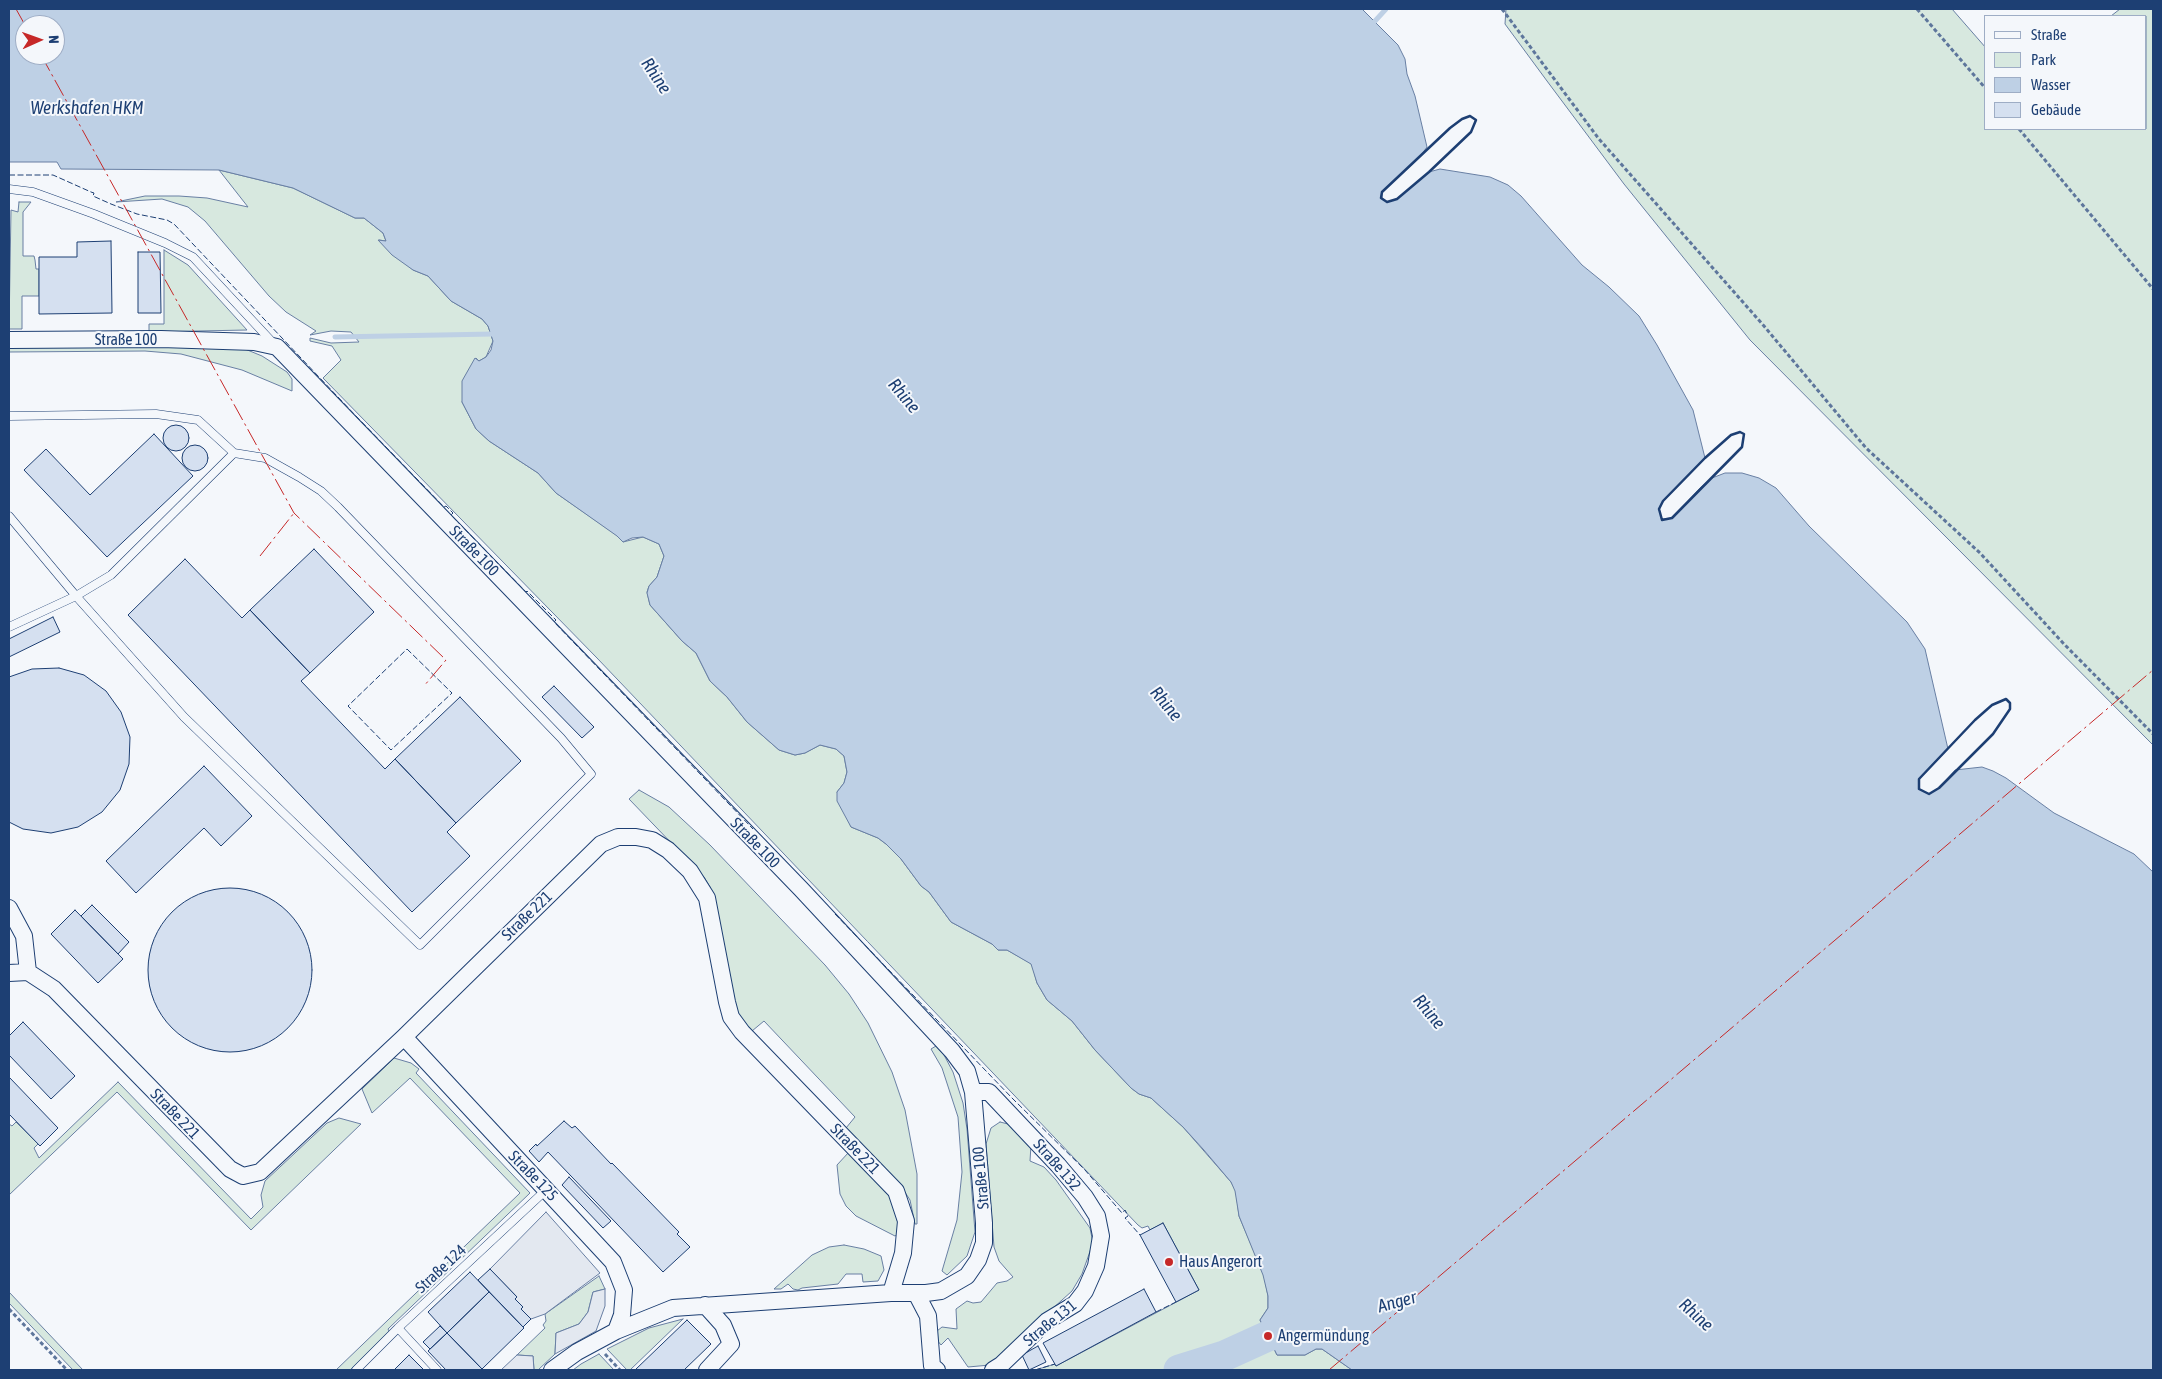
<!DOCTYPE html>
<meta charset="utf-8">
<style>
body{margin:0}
#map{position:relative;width:2162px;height:1379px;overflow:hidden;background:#f4f7fb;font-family:"Asap Condensed",sans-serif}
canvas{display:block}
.frame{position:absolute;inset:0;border:10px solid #1d3f73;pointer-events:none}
.legend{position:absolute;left:1984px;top:15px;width:162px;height:115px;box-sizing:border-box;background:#f4f7fb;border:1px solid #9eadc5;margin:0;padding:6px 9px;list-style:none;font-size:15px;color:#1d3f73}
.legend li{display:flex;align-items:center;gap:10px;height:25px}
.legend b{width:25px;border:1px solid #9eadc5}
.north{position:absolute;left:15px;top:15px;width:50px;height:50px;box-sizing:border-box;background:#f4f7fb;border:1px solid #9eadc5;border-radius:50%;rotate:88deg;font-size:14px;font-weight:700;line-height:20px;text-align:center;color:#1d3f73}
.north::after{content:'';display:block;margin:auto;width:18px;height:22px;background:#c62828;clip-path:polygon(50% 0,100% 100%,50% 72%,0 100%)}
</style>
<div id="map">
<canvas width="2162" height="1379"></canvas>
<div class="frame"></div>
<ul class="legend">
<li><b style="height:6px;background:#f4f7fb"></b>Straße</li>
<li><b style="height:14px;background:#d7e8df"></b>Park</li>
<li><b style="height:14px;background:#bed0e5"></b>Wasser</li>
<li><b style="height:14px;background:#d5e0f0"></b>Gebäude</li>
</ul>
<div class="north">N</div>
</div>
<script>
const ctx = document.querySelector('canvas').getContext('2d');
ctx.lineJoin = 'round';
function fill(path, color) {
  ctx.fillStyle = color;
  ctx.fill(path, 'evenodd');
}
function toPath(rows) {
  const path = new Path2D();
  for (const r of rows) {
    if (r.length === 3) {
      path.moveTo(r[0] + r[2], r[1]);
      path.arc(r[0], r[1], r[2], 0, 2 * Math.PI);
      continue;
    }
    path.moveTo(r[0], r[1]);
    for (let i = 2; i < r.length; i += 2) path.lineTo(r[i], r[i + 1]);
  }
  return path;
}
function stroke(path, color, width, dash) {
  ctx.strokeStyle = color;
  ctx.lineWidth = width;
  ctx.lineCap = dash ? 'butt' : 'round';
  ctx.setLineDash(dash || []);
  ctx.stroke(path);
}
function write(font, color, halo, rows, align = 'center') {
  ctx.font = font + ' "Asap Condensed",sans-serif';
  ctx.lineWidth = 4;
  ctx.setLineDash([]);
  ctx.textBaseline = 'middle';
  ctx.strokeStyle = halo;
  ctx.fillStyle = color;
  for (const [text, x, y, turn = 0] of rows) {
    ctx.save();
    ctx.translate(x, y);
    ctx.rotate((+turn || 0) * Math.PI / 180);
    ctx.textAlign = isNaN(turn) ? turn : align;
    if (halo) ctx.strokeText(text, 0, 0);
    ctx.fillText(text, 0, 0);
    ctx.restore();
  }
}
const green = toPath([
 [1506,9,1952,9,1986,48,1986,129,2146,129,2146,16,2111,16,2120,9,2153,9,2153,745,1750,340,1624,184,1547,81,1505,24,1506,9],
 [219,170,293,188,355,218,364,218,383,233,386,241,379,240,413,270,428,276,451,301,482,319,488,326,493,341,486,357,479,361,476,358,462,402,476,429,489,441,538,473,556,493,618,536,623,542,643,537,659,544,664,556,657,577,649,586,647,592,650,605,682,641,696,653,710,681,727,697,747,722,779,750,795,755,805,753,820,745,836,749,844,756,847,772,844,783,837,792,851,827,878,838,886,844,901,859,921,886,929,892,951,922,992,944,998,950,1007,950,1032,964,1037,983,1047,1000,1072,1021,1095,1050,1131,1088,1139,1094,1151,1098,1183,1127,1231,1182,1236,1191,1239,1216,1264,1275,1268,1296,1268,1308,1260,1320,1277,1355,1305,1355,1316,1349,1322,1349,1352,1370,1035,1370,1055,1364,1056,1366,1199,1290,1163,1223,1150,1230,1148,1226,1142,1228,1138,1225,597,658,323,378,341,360,332,346,310,341,310,338,331,343,359,342,351,332,331,331,310,335,316,331,286,312,269,296,205,221,188,207,162,199,116,202,145,196,179,196,207,198,248,207,219,170],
 [19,202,31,202,23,212,23,256,34,256,35,260,36,269,39,269,39,296,22,296,22,329,9,329,11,210,18,212,19,202],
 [164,250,188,265,247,330,149,332,149,324,164,324,164,250],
 [229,346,245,349,262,356,287,372,292,379,292,391,242,370,181,354,145,351,9,352,9,347,229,346],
 [639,790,669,807,710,845,825,965,849,994,868,1023,892,1072,905,1110,917,1174,917,1224,915,1224,910,1200,901,1186,846,1128,855,1117,764,1021,752,1031,742,1020,736,1009,714,898,710,887,704,877,629,799,639,790],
 [936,1046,944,1055,953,1072,963,1103,967,1129,975,1232,967,1256,947,1275,942,1271,957,1220,962,1172,958,1117,942,1068,931,1049,936,1046],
 [394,1058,411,1063,419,1069,416,1073,530,1193,388,1329,389,1331,350,1370,336,1370,520,1193,410,1078,372,1113,362,1089,394,1058],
 [118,1082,251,1219,263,1207,261,1195,265,1181,327,1123,339,1118,361,1124,251,1230,117,1092,9,1195,9,1124,12,1126,16,1122,38,1144,34,1148,39,1158,118,1082],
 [1000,1122,1012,1125,1031,1145,1030,1161,1044,1167,1056,1180,1090,1228,1093,1243,1082,1274,1072,1291,990,1365,968,1367,948,1338,941,1345,937,1340,937,1331,942,1327,957,1329,956,1309,967,1301,973,1303,981,1302,997,1283,1007,1281,1013,1277,999,1261,994,1247,986,1144,991,1128,1000,1122],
 [849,1152,893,1200,900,1233,895,1236,856,1216,846,1206,840,1194,837,1165,849,1152],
 [844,1245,864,1249,881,1256,884,1270,878,1281,863,1282,862,1274,846,1274,838,1284,802,1288,798,1290,793,1289,788,1284,781,1289,774,1289,812,1255,829,1247,844,1245],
 [599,1276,605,1289,593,1292,588,1312,579,1324,556,1333,555,1354,538,1370,534,1370,533,1356,517,1355,545,1328,543,1325,546,1321,545,1314,599,1276],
 [9,1292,83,1370,73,1370,9,1303,9,1292],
 [683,1319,630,1370,627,1370,607,1349,649,1328,683,1319],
 [599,1354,614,1370,573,1370,581,1364,599,1354]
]);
fill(green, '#d7e8df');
stroke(green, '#687fa3', 1);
const parking = toPath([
 [546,1212,600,1273,545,1314,531,1319,521,1309,523,1307,515,1299,517,1297,490,1269,546,1212],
 [605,1289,605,1306,596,1331,555,1354,556,1333,579,1324,588,1312,593,1292,605,1289],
 [517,1355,533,1356,534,1370,501,1370,517,1355]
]);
fill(parking, '#e3e8f0');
stroke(parking, '#687fa3', 1);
const water = toPath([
 [9,9,1362,9,1398,45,1405,59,1407,74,1415,96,1427,147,1419,158,1382,192,1382,198,1387,202,1397,199,1429,172,1440,169,1490,177,1508,185,1521,196,1582,265,1609,287,1639,316,1657,345,1693,410,1705,458,1663,501,1659,510,1662,519,1672,518,1701,487,1712,478,1725,473,1742,473,1759,478,1776,488,1809,526,1907,622,1925,649,1948,749,1919,779,1919,789,1929,794,1939,788,1955,770,1982,767,1993,771,2006,778,2054,813,2134,854,2153,872,2153,1370,1352,1370,1322,1349,1316,1349,1305,1355,1277,1355,1260,1320,1268,1308,1268,1296,1263,1275,1239,1216,1235,1191,1231,1182,1203,1149,1183,1127,1151,1098,1139,1094,1131,1088,1095,1050,1072,1021,1047,1000,1037,983,1031,964,1007,950,998,950,992,944,951,922,929,892,921,886,901,859,886,844,878,838,851,827,837,801,837,792,844,783,847,772,844,756,836,749,820,745,805,753,795,755,779,750,747,722,727,697,710,681,696,653,682,641,650,605,647,593,649,586,657,577,664,556,659,544,643,537,632,538,623,542,617,536,556,493,538,473,489,441,476,429,462,402,462,381,475,358,479,361,486,357,491,350,493,341,488,326,482,319,451,301,428,276,413,270,392,255,378,240,386,241,383,233,364,218,355,218,293,188,219,170,61,169,57,162,9,162,9,9],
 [25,25,55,25,55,55,25,55,25,25]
]);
fill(water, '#bed0e5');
stroke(water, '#687fa3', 1);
stroke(toPath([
 [1375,21,1386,9],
 [335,337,493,334]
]), '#bed0e5', 5);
stroke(toPath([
 [1179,1370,1224,1356,1268,1336,1310,1325]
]), '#bed0e5', 31);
const building = toPath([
 [111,241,112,313,39,314,39,257,77,257,77,242,111,241],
 [138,252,160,252,161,313,138,313,138,252],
 [176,438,13],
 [154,434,193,476,107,557,24,470,46,449,90,495,154,434],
 [195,458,13],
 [314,549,374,612,310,673,250,610,314,549],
 [185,559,242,618,250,610,310,673,301,681,385,769,395,759,456,823,447,832,470,856,412,912,128,615,185,559],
 [53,617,60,632,9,657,9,639,53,617],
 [59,668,84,675,106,691,121,712,130,737,129,764,120,790,102,812,78,827,51,833,23,829,9,822,9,677,32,669,59,668],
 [554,686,594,727,582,738,542,697,554,686],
 [460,697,521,761,456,823,395,759,460,697],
 [204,766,252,816,221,846,204,828,136,893,106,861,204,766],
 [230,970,82],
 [92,905,129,942,118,954,81,916,92,905],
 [75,910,123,959,98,983,51,934,75,910],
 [23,1022,75,1076,51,1099,9,1055,9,1036,23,1022],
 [9,1077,58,1128,40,1146,9,1114,9,1077],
 [564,1121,572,1128,575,1126,611,1164,612,1163,679,1232,677,1234,690,1247,663,1272,548,1152,539,1162,529,1151,536,1144,537,1146,564,1121],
 [569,1177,611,1221,603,1228,562,1185,569,1177],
 [1163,1223,1199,1290,1176,1302,1140,1235,1163,1223],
 [490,1269,517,1297,515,1299,523,1307,521,1309,531,1319,523,1327,478,1280,490,1269],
 [470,1272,489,1292,447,1333,428,1312,470,1272],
 [1144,1289,1156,1312,1056,1366,1043,1343,1144,1289],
 [489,1292,524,1328,482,1369,447,1333,489,1292],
 [687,1320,711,1344,684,1370,635,1370,687,1320],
 [440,1326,447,1333,430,1349,423,1342,440,1326],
 [447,1333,482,1369,480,1370,446,1370,428,1351,447,1333],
 [1038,1346,1046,1362,1029,1370,1022,1355,1038,1346],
 [409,1355,424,1370,394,1370,409,1355]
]);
fill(building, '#d5e0f0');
stroke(building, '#1d3f73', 1);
const service = toPath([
 [9,189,33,192,94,214,165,243,193,257,274,344],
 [9,416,156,414,198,420,234,453,265,458,299,477,321,491,338,507,561,738,591,774,420,945,184,717,76,596,9,516],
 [9,627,76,596,111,575,234,453],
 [398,1328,437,1370],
 [356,1370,398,1328,546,1190]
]);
const minor = toPath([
 [9,340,161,339,254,342,277,347,801,889,952,1051,967,1071,973,1092,984,1223,984,1243,978,1260,967,1276,941,1291,926,1293,891,1293,673,1308,616,1331,577,1352,552,1370],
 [9,908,24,936,28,972],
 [9,973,28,972,54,989,230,1169,243,1176,260,1172,404,1037,601,844,618,837,636,837,652,840,668,850,690,871,707,898,727,1002,731,1017,742,1032,896,1191,906,1221,903,1253,891,1293],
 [404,1037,613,1262,624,1290,622,1315,616,1331],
 [973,1092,989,1092,1058,1165,1085,1197,1097,1216,1101,1236,1096,1266,1085,1291,1075,1304,1047,1321,1001,1365,993,1370],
 [916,1293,928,1316,932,1366,937,1370],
 [705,1305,723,1325,731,1344,707,1370]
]);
stroke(service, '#1d3f73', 9);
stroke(minor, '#1d3f73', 18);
stroke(toPath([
 [1502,9,1599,139,1764,326,1866,448,1980,553,2064,644,2153,734],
 [1917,9,1986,89],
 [2019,129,2153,289],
 [9,1309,67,1370],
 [605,1354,620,1370]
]), '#5e769c', 3, [4, 2.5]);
stroke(service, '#f4f7fb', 8);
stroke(minor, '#f4f7fb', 16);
stroke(toPath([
 [9,175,53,175,91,192,94,193,93,196,111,204,137,214,167,220,174,224,355,415,444,507,446,506,453,513,451,515,526,592,527,591,556,620,554,622,753,829],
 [407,649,452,693,391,750,348,706,407,649],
 [835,914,1013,1099,1085,1170,1122,1213,1125,1210,1128,1216,1125,1218,1140,1235],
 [1156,1312,1176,1302],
 [1035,1370,1055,1364]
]), '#1d3f73', 1, [6, 2.5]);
stroke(toPath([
 [1470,116,1476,120,1471,132,1429,172,1397,199,1387,202,1381,198,1382,192,1450,128,1462,119,1470,116],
 [1740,432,1744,434,1742,447,1672,518,1662,520,1659,509,1663,501,1705,458,1731,435,1740,432],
 [2006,699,2010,703,2010,709,1993,734,1939,788,1929,794,1919,789,1919,779,1975,720,1992,705,2006,699]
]), '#1d3f73', 2.5);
stroke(toPath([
 [16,9,25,25],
 [41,55,294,513,446,660,424,686],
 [260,556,294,513],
 [1329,1370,2153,670]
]), '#c62828', 1, [18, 4, 2.5, 4]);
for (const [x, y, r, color] of [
 [1169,1262,5,"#c62828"],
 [1268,1336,5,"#c62828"]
]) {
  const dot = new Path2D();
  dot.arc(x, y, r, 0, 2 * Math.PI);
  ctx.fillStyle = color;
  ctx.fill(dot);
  stroke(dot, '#f4f7fb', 2);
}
write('16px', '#1d3f73', '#f4f7fb', [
 ["Straße 100",126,340],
 ["Straße 100",474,551,46],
 ["Straße 100",755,843,46],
 ["Straße 221",527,916,-44],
 ["Straße 221",175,1114,46],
 ["Straße 221",855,1149,46],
 ["Straße 132",1057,1165,49],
 ["Straße 125",533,1176,46],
 ["Straße 100",981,1178,-95],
 ["Straße 124",441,1269,-43],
 ["Straße 131",1050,1323,-39]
]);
write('16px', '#1d3f73', '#f4f7fb', [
 ["Haus Angerort",1179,1262],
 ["Angermündung",1278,1336]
], 'left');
write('italic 18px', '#1d3f73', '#f4f7fb', [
 ["Rhine",656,76,56],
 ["Werkshafen HKM",87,108],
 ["Rhine",904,396,50],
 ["Rhine",1166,704,50],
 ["Rhine",1429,1012,50],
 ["Anger",1397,1302,-15],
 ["Rhine",1696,1315,42]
]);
</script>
